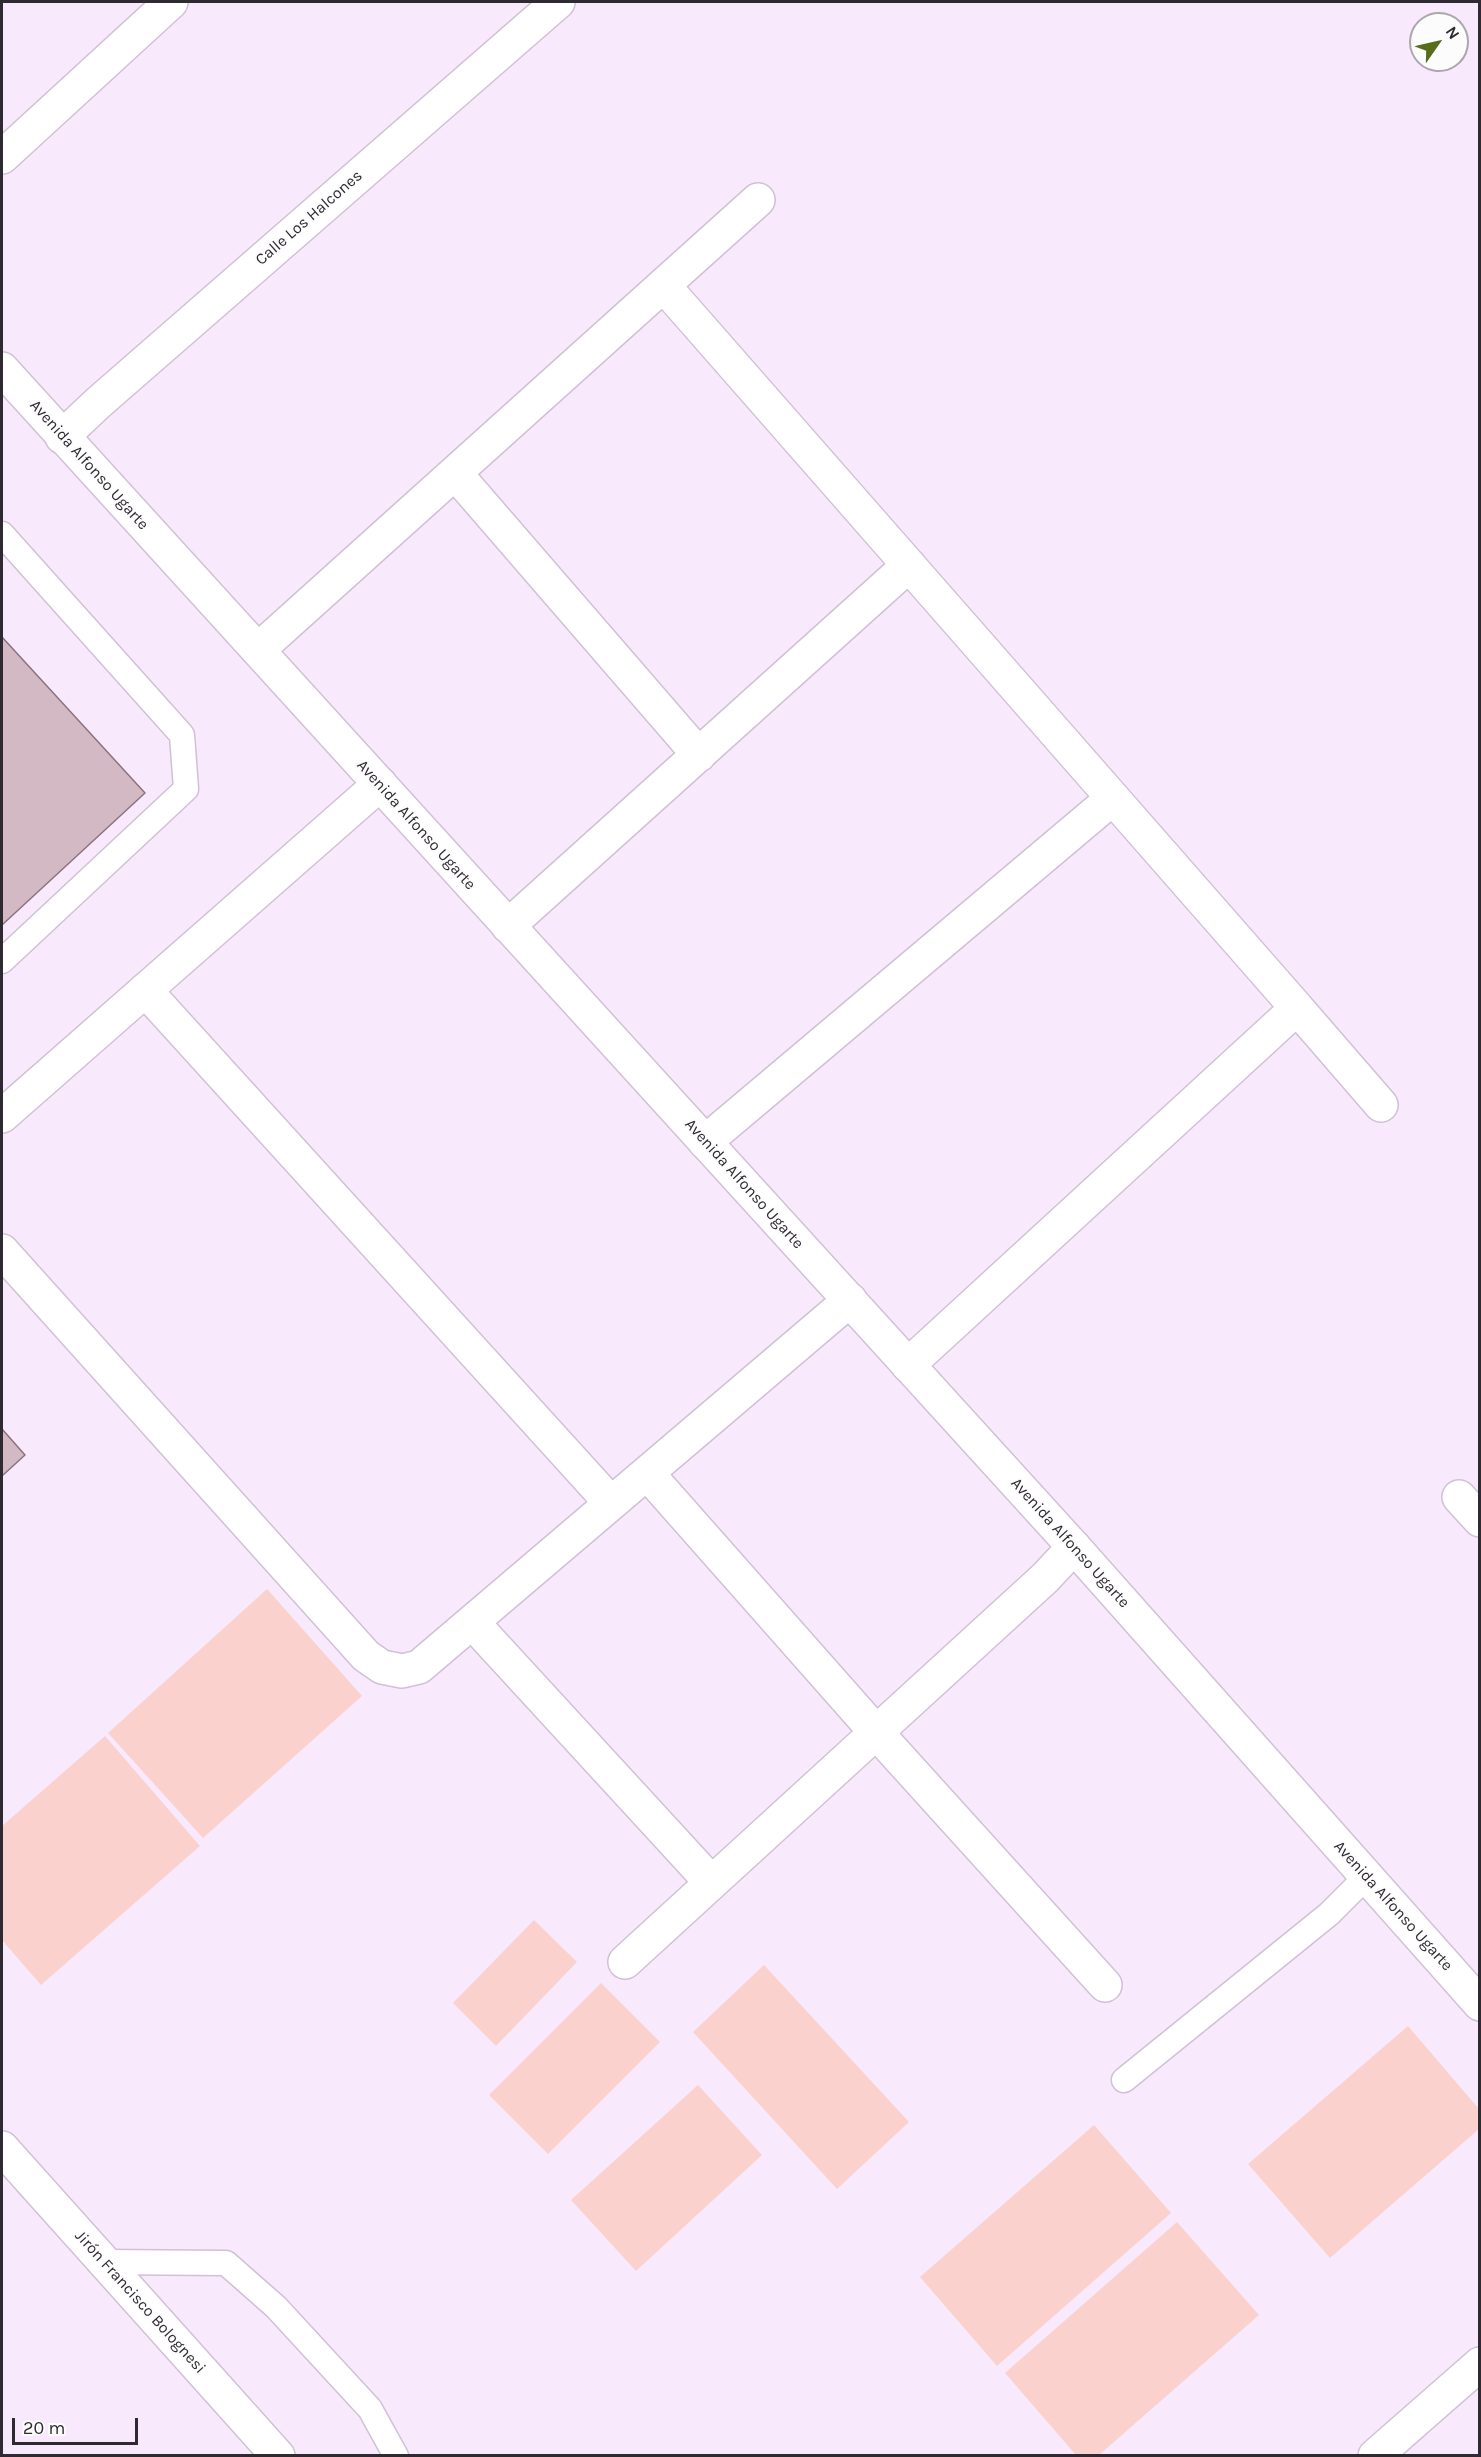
<!DOCTYPE html>
<meta charset="utf-8">
<style>
body{margin:0}
#map{position:relative;width:1481px;height:2457px;overflow:hidden;background:#f9e9fd;font-family:Karla,sans-serif}
canvas{display:block}
.frame{position:absolute;inset:0;border:3px solid #2f2931;pointer-events:none}
.north{position:absolute;left:1409px;top:12px;width:60px;height:60px;box-sizing:border-box;background:#fcfcfc;border:2px solid #aaa8ab;border-radius:50%;rotate:56deg;font-size:16px;font-weight:700;line-height:24px;text-align:center;color:#2f2931}
.north::after{content:'';display:block;margin:auto;width:21px;height:27px;background:#586d1c;clip-path:polygon(50% 0,100% 100%,50% 72%,0 100%)}
.scale{position:absolute;left:12px;top:2418px;width:126px;height:27px;box-sizing:border-box;border:3px solid #2f2931;border-top:0;padding-left:8px;font-size:18px;line-height:21px;white-space:nowrap;color:#2f2931;-webkit-text-stroke:4px #fcfcfc;paint-order:stroke}
</style>
<div id="map">
<canvas width="1481" height="2457"></canvas>
<div class="frame"></div>
<div class="north">N</div>
<div class="scale">20 m</div>
</div>
<script>
const ctx = document.querySelector('canvas').getContext('2d');
ctx.lineJoin = 'round';
function fill(path, color) {
  ctx.fillStyle = color;
  ctx.fill(path, 'evenodd');
}
function toPath(rows) {
  const path = new Path2D();
  for (const r of rows) {
    path.moveTo(r[0], r[1]);
    for (let i = 2; i < r.length; i += 2) path.lineTo(r[i], r[i + 1]);
  }
  return path;
}
function stroke(path, color, width, dash) {
  ctx.strokeStyle = color;
  ctx.lineWidth = width;
  ctx.lineCap = dash ? 'butt' : 'round';
  ctx.setLineDash(dash || []);
  ctx.stroke(path);
}
function write(font, color, halo, rows, align = 'center') {
  ctx.font = font + ' Karla,sans-serif';
  ctx.lineWidth = 4.5;
  ctx.setLineDash([]);
  ctx.textBaseline = 'middle';
  ctx.strokeStyle = halo;
  ctx.fillStyle = color;
  for (const [text, x, y, turn = 0] of rows) {
    ctx.save();
    ctx.translate(x, y);
    ctx.rotate((+turn || 0) * Math.PI / 180);
    ctx.textAlign = isNaN(turn) ? turn : align;
    if (halo) ctx.strokeText(text, 0, 0);
    ctx.fillText(text, 0, 0);
    ctx.restore();
  }
}
fill(toPath([
 [267,1589,362,1696,203,1838,108,1733],
 [105,1736,200,1846,41,1985,2,1940,2,1826],
 [534,1920,577,1962,496,2046,453,2003],
 [764,1965,909,2122,837,2189,693,2032],
 [601,1983,660,2042,548,2154,489,2095],
 [1408,2026,1479,2109,1479,2129,1330,2258,1248,2164],
 [698,2085,762,2155,636,2271,571,2200],
 [1094,2125,1171,2213,997,2366,920,2277],
 [1177,2222,1259,2315,1099,2455,1076,2455,1005,2373]
]), '#fbd1cd');
const building = toPath([
 [2,637,145,793,2,925,2,637],
 [2,1429,25,1455,2,1476,2,1429]
]);
fill(building, '#d3b9c3');
stroke(building, '#8b737d', 1.5);
const service = toPath([
 [2,534,182,735,186,789,2,961],
 [1124,2080,1329,1914,1367,1876],
 [104,2262,226,2263,276,2307,370,2409,396,2456]
]);
const minor = toPath([
 [2,157,171,2],
 [664,286,1297,1008,908,1365],
 [62,437,98,403,558,2],
 [455,473,699,755],
 [258,650,758,200],
 [508,926,909,565],
 [145,990,611,1503],
 [1297,1008,1381,1105],
 [2,1116,380,784],
 [705,1142,1113,798],
 [2,1251,366,1656,382,1667,402,1671,419,1667,850,1300],
 [647,1473,875,1731,1105,1985],
 [1459,1497,1480,1520],
 [472,1622,711,1882],
 [625,1962,1045,1578,1074,1547],
 [2,2148,278,2456],
 [1375,2456,1480,2364]
]);
const tertiary = toPath([
 [2,369,1074,1547,1480,2004]
]);
stroke(service, '#d0c1d5', 27);
stroke(minor, '#d0c1d5', 36);
stroke(tertiary, '#d0c1d5', 36);
stroke(service, '#fff', 24);
stroke(minor, '#fff', 33);
stroke(tertiary, '#fff', 33);
write('16px', '#2f2931', '#fcfcfc', [
 ["Calle Los Halcones",309,218,-41],
 ["Avenida Alfonso Ugarte",89,465,48],
 ["Avenida Alfonso Ugarte",416,825,48],
 ["Avenida Alfonso Ugarte",744,1184,48],
 ["Avenida Alfonso Ugarte",1070,1543,48],
 ["Avenida Alfonso Ugarte",1393,1906,48],
 ["Jirón Francisco Bolognesi",140,2302,48]
]);
</script>
